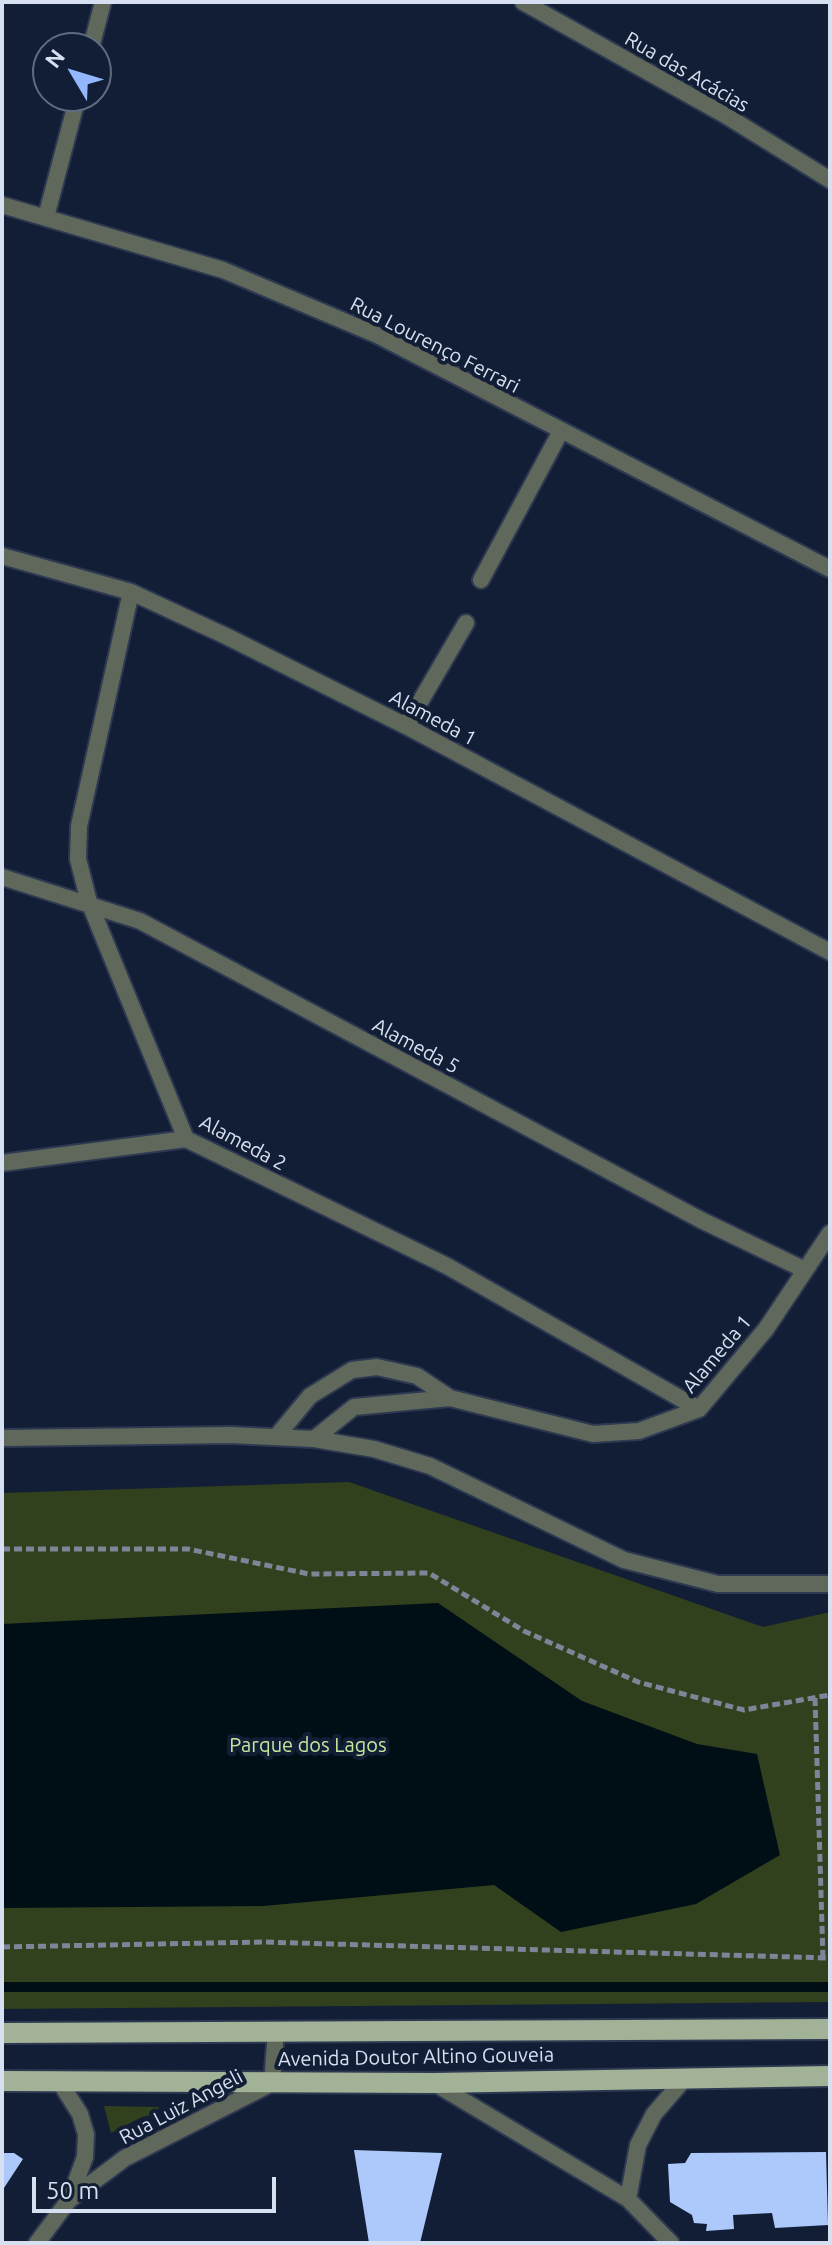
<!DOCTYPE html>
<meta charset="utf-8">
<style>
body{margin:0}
#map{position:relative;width:832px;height:2245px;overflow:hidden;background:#121e36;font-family:Ubuntu,sans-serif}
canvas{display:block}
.frame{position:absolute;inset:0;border:4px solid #d6e0f0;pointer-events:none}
.north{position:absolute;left:32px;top:32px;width:80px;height:80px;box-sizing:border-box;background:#121e36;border:2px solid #606c80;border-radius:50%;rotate:308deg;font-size:22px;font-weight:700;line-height:32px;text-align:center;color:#d6e0f0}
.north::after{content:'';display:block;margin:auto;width:28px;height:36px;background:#93b7fd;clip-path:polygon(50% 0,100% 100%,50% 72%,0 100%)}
.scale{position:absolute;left:32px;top:2177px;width:244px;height:36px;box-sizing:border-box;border:4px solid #d6e0f0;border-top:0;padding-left:10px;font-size:24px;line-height:28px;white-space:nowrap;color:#d6e0f0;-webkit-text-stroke:6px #121e36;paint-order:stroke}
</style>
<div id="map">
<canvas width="832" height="2245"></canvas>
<div class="frame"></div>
<div class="north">N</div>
<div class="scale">50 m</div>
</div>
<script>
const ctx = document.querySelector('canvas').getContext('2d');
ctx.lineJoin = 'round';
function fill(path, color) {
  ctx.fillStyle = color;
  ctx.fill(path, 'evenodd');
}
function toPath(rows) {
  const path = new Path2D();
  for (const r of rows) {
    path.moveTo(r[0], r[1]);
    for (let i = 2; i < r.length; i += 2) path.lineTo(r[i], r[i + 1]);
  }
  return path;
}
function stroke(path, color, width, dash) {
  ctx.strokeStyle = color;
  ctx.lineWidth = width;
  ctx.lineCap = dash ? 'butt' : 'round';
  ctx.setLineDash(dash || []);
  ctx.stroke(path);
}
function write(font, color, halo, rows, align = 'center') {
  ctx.font = font + ' Ubuntu,sans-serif';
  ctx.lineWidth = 8;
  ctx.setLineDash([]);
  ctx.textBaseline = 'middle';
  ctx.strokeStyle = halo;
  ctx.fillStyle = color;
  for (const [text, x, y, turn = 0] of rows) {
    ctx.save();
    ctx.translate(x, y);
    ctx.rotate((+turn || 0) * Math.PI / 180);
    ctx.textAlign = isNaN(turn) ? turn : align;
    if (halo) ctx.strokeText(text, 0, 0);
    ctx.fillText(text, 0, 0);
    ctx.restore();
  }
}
fill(toPath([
 [349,1482,763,1627,830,1612,830,2002,2,2009,2,1493],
 [104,2106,159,2107,157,2114,142,2117,111,2133]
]), '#31401d');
fill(toPath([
 [438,1603,582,1701,697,1744,757,1754,780,1855,696,1904,561,1932,494,1885,263,1906,2,1908,2,1624]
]), '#000e16');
stroke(toPath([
 [2,1987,830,1987]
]), '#000e16', 10);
fill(toPath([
 [354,2150,442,2153,420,2243,369,2243],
 [826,2152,828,2225,775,2228,772,2213,733,2215,734,2229,706,2231,707,2224,694,2223,692,2215,670,2202,668,2164,685,2163,691,2153],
 [2,2153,14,2153,23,2159,2,2191]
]), '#adc9fb');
const street = toPath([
 [523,2,725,115,830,180],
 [91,48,103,2],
 [2,205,223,270,377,335,830,569],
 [46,217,78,96],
 [2,556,131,592,228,637,406,726,830,952],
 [481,580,561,431],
 [131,592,79,826,78,859,89,902,186,1139,447,1266,699,1409],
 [406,726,466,623],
 [2,877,140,921,701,1220,803,1269],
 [2,1163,186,1139],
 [276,1437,310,1396,352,1370,377,1367,417,1376,450,1398,593,1434,639,1431,699,1409,766,1329,830,1233],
 [2,1438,231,1435,314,1439,374,1449,430,1466,624,1560,718,1584,830,1584],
 [314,1439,354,1407,450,1398],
 [434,2083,628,2199,671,2243],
 [628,2199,638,2145,654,2114,686,2077],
 [69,2200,125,2158,272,2083,276,2031],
 [37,2243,69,2200,85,2157,86,2134,80,2114,59,2081]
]);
const primary = toPath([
 [2,2033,830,2029],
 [2,2081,434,2083,830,2076]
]);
stroke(street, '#2d3950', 20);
stroke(primary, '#2d3950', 24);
stroke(toPath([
 [2,1549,188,1549,309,1574,429,1573,524,1631,638,1682,744,1710,830,1695],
 [815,1698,823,1958],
 [2,1947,262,1942,830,1958]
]), '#7b8699', 5, [8, 4]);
stroke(street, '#60685b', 16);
stroke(primary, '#a2b297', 20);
write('20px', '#d6e0f0', '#121e36', [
 ["Rua das Acácias",687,72,30],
 ["Rua Lourenço Ferrari",435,345,27],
 ["Alameda 1",433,718,28],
 ["Alameda 5",416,1046,28],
 ["Alameda 2",243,1143,28],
 ["Alameda 1",717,1354,-50],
 ["Avenida Doutor Altino Gouveia",416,2057,-1],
 ["Rua Luiz Angeli",181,2107,-28]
]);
write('20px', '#c3e79b', '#121e36', [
 ["Parque dos Lagos",308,1745]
]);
</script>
